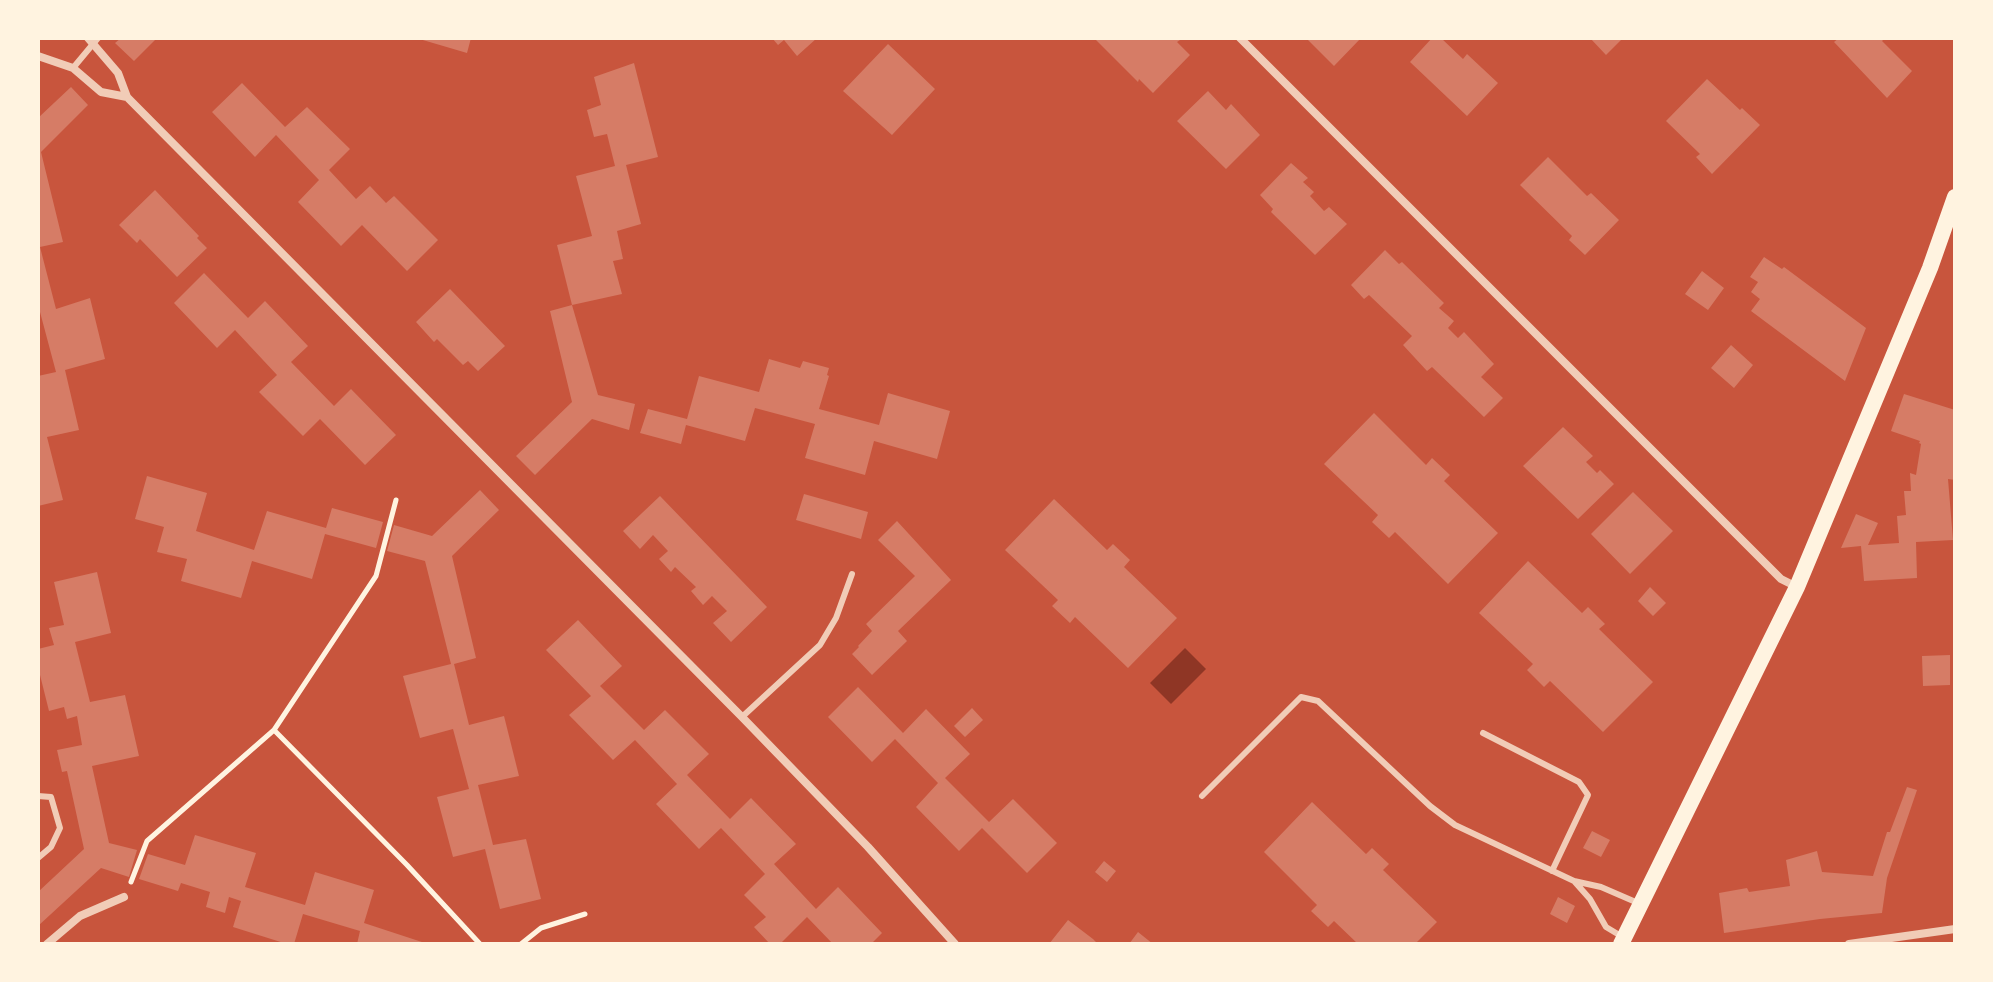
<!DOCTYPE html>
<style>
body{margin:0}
#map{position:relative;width:1993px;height:982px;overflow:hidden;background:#c8553d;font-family:"IBM Plex Sans",sans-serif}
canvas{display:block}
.frame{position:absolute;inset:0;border:40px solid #fff3e0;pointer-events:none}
</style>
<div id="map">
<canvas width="1993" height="982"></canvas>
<div class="frame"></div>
</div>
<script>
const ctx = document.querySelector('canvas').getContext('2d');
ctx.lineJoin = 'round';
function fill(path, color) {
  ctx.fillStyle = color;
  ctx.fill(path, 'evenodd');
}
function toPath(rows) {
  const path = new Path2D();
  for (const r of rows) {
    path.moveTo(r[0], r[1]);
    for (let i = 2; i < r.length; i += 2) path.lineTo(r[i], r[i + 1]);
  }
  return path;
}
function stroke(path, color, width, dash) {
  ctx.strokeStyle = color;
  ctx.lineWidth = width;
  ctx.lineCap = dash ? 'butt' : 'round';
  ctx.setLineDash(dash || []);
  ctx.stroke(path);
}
fill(toPath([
 [1185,648,1206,669,1171,704,1150,683]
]), '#8f3625');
fill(toPath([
 [121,38,157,38,134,61,115,43],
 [416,38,471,38,467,53],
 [772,38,817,38,797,56,784,40,778,45],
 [1094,38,1178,38,1180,40,1177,42,1190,55,1153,93,1139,79,1138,82],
 [1306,38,1361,38,1334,66],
 [1432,38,1441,38,1463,59,1467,54,1498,83,1467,116,1410,62],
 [1590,38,1623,38,1606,55],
 [1839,38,1885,38,1882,41,1912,71,1887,98,1834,42],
 [888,44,935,89,892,135,843,91],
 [634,63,658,157,626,165,641,224,617,231,623,259,613,261,622,294,572,305,557,245,592,236,576,176,615,166,607,134,594,137,587,110,601,105,594,77],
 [1707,79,1740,110,1742,108,1760,125,1712,174,1696,157,1700,154,1666,121],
 [242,83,285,127,307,107,350,149,329,170,356,199,370,186,386,203,394,196,438,240,407,271,362,225,341,246,298,202,319,180,276,135,255,157,212,112],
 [71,87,88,105,41,152,63,242,40,247,56,309,90,298,105,359,65,370,79,430,47,437,63,500,38,506,38,376,56,372,40,312,38,312,38,118],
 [1208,91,1226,110,1231,104,1260,135,1226,169,1177,121],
 [1548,157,1587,196,1591,193,1619,220,1585,255,1569,240,1572,236,1520,185],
 [1291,163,1308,178,1303,182,1314,192,1310,196,1324,211,1329,207,1347,224,1315,255,1271,212,1273,209,1260,195],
 [155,190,199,236,197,238,207,248,177,277,140,239,137,243,119,225],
 [1385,250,1399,264,1402,262,1444,303,1439,308,1454,321,1448,328,1458,338,1464,332,1494,364,1481,377,1503,398,1484,417,1432,367,1427,371,1403,345,1412,336,1369,295,1364,299,1351,285],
 [1764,257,1782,269,1784,267,1866,328,1845,381,1751,311,1760,299,1751,292,1758,282,1750,277],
 [1702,271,1724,288,1708,310,1685,294],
 [204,273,248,318,265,301,308,346,291,362,334,406,351,389,396,435,365,465,320,419,303,436,259,392,277,375,235,330,217,348,174,303],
 [450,289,505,346,478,371,468,361,463,365,437,339,434,342,416,322],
 [572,305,598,395,635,404,629,430,592,419,535,475,516,456,572,402,550,311],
 [1731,345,1753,365,1734,388,1711,368],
 [769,359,800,368,803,361,829,368,827,375,829,376,819,409,879,425,888,393,950,411,937,459,874,441,865,475,805,458,815,424,755,408,745,441,686,425,681,444,640,433,648,409,687,419,699,376,759,392],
 [1904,394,1955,410,1955,480,1948,479,1953,540,1916,542,1917,578,1864,581,1861,546,1841,548,1856,514,1878,523,1868,545,1899,543,1897,516,1906,515,1904,491,1911,491,1910,473,1916,475,1921,444,1919,443,1920,441,1891,431],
 [1374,413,1426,465,1432,458,1450,475,1444,481,1498,533,1448,584,1395,532,1389,538,1372,522,1378,515,1324,464],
 [1563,427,1593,456,1586,462,1597,473,1600,470,1614,484,1578,519,1523,466],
 [147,476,207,493,196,531,254,550,267,511,326,528,332,508,383,522,376,548,325,534,312,579,252,561,241,598,181,581,187,559,157,552,164,527,135,519],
 [480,490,499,510,452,556,476,658,454,664,469,725,504,716,519,776,478,785,493,845,526,839,541,899,500,909,485,849,453,857,437,797,469,789,453,729,420,738,403,676,451,664,425,561,387,551,394,525,432,536],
 [1633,492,1673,531,1630,574,1591,534],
 [804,494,868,512,861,539,796,520],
 [660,496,767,607,731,642,713,623,727,611,712,596,703,605,691,591,696,587,675,567,671,572,659,559,668,551,653,535,640,549,623,531],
 [1054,499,1107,550,1113,544,1130,560,1124,567,1177,618,1128,668,1075,617,1070,623,1052,606,1058,600,1005,550],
 [897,521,951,580,898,631,907,641,872,675,852,654,859,647,858,646,872,631,866,624,915,576,878,540],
 [1528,561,1582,613,1588,607,1605,624,1599,629,1653,682,1603,732,1550,681,1544,687,1527,670,1533,664,1479,613],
 [97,572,111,633,75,642,90,702,125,695,139,756,92,766,109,843,137,850,129,877,101,868,38,926,38,892,84,849,67,771,62,772,57,750,82,745,77,716,67,719,64,707,49,711,38,667,38,649,54,645,49,628,64,625,54,582],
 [1650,587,1666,603,1653,616,1638,601],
 [578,620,622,666,600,686,644,730,665,710,709,754,687,775,730,819,751,798,796,844,774,864,816,909,838,887,882,933,871,944,833,944,807,917,780,944,770,944,754,927,766,917,744,895,765,874,721,828,699,849,656,804,677,784,635,740,613,760,569,715,591,696,546,650],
 [1950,655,1950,685,1923,686,1922,656],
 [858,687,903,733,926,709,970,754,945,778,989,822,1013,799,1057,843,1027,873,982,828,959,851,916,807,938,783,895,739,872,762,828,717],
 [972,708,983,720,965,737,954,726],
 [1907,787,1917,790,1887,878,1882,913,1820,919,1724,933,1719,893,1747,888,1749,892,1790,886,1786,860,1817,851,1822,872,1873,876,1887,832,1890,832],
 [1312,802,1366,854,1372,848,1389,864,1383,870,1437,922,1415,944,1358,944,1334,921,1328,927,1311,911,1317,905,1264,852],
 [1592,831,1610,840,1601,857,1583,848],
 [195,835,256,853,245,887,305,905,315,872,374,890,364,923,428,944,357,944,360,931,303,914,294,944,287,944,233,927,241,901,229,897,225,913,206,907,210,892,181,883,178,891,139,879,148,854,185,865],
 [1104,861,1116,871,1107,882,1095,872],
 [1558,897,1575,906,1567,923,1550,914],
 [1068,920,1093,939,1098,944,1049,944],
 [1138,932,1153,944,1129,944]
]), '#d67c66');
stroke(toPath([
 [274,730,407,865,480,944],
 [131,882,147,841,274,730,376,576,396,500],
 [521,944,541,928,585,914]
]), '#fff3e0', 5);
stroke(toPath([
 [73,68,98,38],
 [742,717,820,645,836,618,852,574],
 [1483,733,1579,782,1588,795,1552,871],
 [38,796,51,797,60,828,51,847,38,858],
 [1202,796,1301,697,1318,701,1430,806,1455,825,1574,881],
 [1621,936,1606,927,1590,899,1574,881,1601,887,1638,903]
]), '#f1ccb7', 6);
stroke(toPath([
 [1240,38,1781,579,1797,587],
 [38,56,73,68,101,92,127,97,118,73,88,38],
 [127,97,742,717,868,847,955,944],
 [47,944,80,916,124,897],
 [1849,944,1955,929]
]), '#f1ccb7', 8);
stroke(toPath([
 [1621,944,1797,587,1930,268,1955,197]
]), '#fff3e0', 16);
</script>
